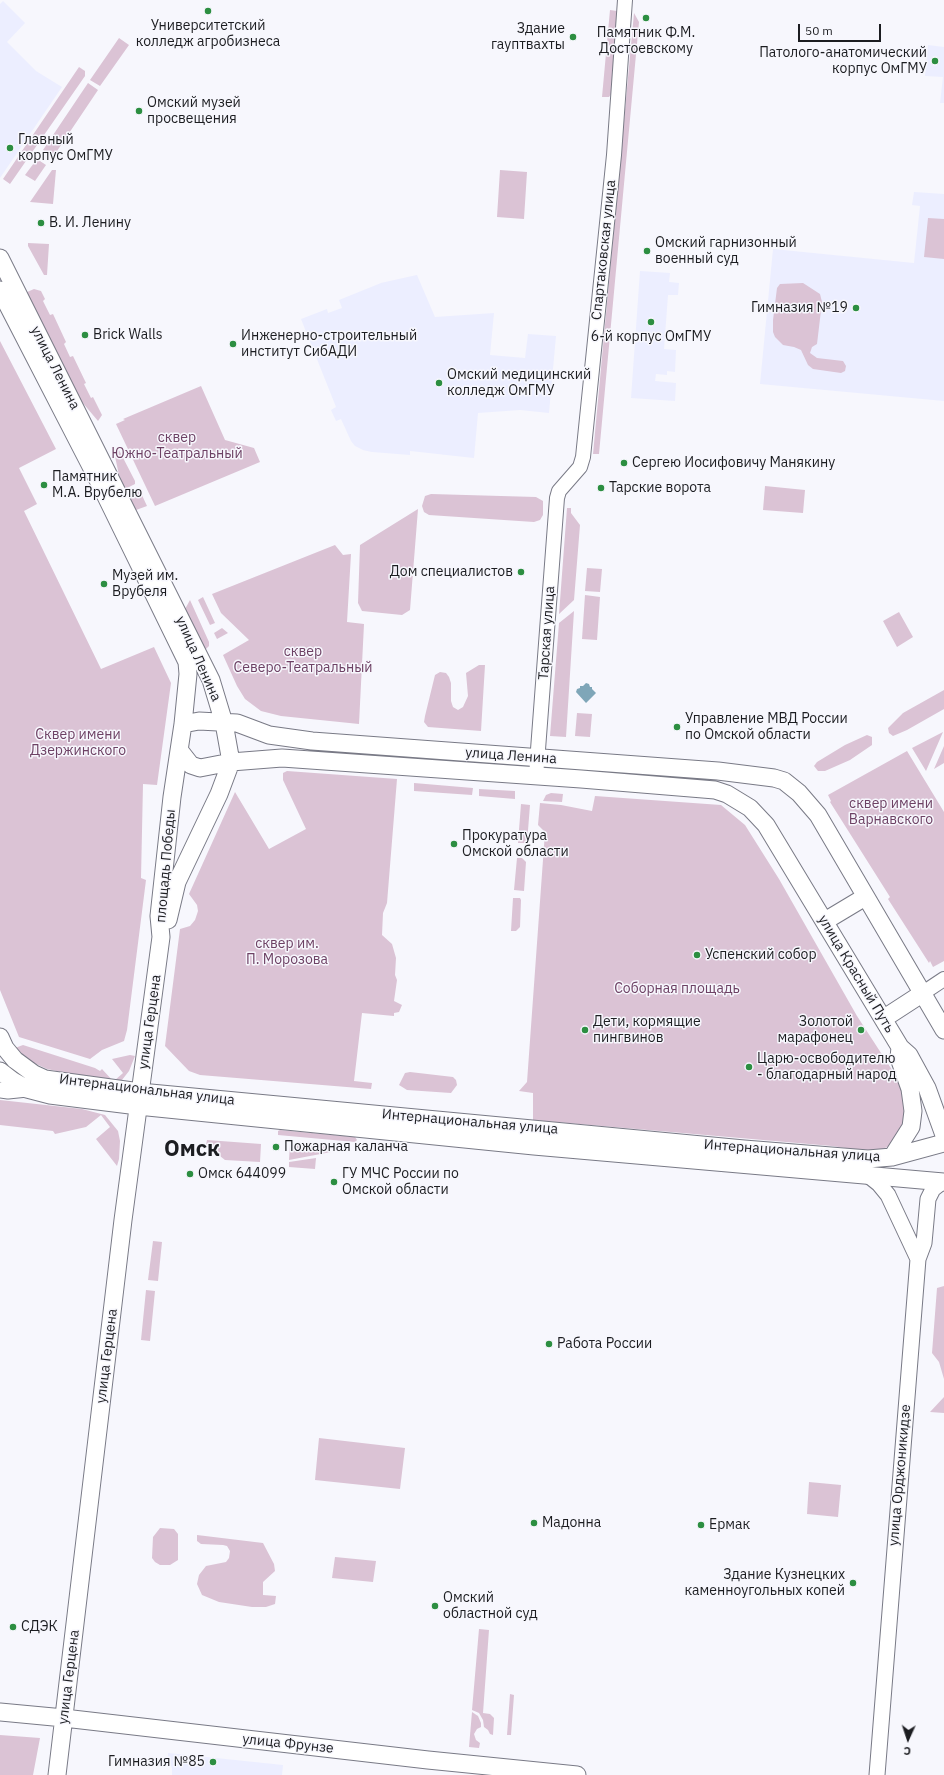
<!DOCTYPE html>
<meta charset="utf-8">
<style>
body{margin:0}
#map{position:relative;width:944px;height:1775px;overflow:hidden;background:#f7f7fd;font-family:"IBM Plex Sans",sans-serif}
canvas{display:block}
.north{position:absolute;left:888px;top:1719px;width:40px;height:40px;-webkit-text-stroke:3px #f7f7fd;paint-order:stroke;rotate:183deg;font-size:11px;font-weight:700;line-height:16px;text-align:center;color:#1c1d21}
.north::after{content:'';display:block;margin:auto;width:14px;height:18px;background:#1c1d21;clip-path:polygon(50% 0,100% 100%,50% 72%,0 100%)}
.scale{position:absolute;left:798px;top:24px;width:83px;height:18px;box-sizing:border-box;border:2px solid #1c1d21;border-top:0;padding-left:5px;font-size:12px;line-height:14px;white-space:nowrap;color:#1c1d21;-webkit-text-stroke:3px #f7f7fd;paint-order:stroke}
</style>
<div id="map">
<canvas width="944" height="1775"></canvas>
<div class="north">С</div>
<div class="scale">50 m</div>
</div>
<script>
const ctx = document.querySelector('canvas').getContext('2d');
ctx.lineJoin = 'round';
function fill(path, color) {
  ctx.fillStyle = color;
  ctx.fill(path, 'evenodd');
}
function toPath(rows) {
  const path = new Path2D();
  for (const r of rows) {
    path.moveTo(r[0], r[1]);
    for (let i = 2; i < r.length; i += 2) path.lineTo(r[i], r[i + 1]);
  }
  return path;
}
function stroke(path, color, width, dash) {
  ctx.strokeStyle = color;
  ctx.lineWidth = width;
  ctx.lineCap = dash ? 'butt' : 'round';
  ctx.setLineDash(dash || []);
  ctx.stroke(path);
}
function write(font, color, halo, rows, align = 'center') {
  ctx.font = font + ' "IBM Plex Sans",sans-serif';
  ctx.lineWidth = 3;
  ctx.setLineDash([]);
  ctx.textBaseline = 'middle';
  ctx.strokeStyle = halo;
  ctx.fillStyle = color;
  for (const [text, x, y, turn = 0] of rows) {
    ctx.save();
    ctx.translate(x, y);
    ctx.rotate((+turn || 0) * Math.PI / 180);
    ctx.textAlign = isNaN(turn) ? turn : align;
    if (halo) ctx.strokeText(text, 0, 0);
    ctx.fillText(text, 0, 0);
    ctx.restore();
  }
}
fill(toPath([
 [3,1,25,23,7,42,36,71,62,87,0,178,0,4],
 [928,45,944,47,944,103,940,103,943,77,925,76],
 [914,192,944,194,944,401,760,384,773,249,914,263,920,206,912,205],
 [640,271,670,273,669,282,679,283,678,295,668,295,664,349,676,350,675,372,667,371,667,375,656,374,655,381,676,383,675,401,631,398],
 [417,275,435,317,494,313,490,355,525,358,528,334,556,336,549,413,520,410,478,413,474,458,410,451,410,455,372,452,363,450,355,446,351,441,341,419,336,421,331,410,336,407,301,319,327,309,328,313,342,308,339,300,381,283],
 [168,1753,283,1765,282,1775,172,1775,172,1768,168,1759]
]), '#eceeff');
fill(toPath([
 [610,10,617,11,619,16,612,93,609,97,602,97],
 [634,13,639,22,599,454,593,454],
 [119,38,129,45,100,86,90,80],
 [79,67,85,71,85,76,10,184,3,179],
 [88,83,98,90,53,157,43,150],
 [37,159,46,165,35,181,25,175],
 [52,170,56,170,53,204,30,202],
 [500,170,527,172,524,219,497,217],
 [928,218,944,219,944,259,924,257],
 [28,243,49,244,47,275,44,275,28,246],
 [803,283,820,294,822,302,817,344,812,347,810,353,817,358,843,361,846,366,845,371,841,373,813,369,808,365,801,350,794,347,783,345,775,337,773,332,773,320,777,288,780,284],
 [34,289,41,291,45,299,43,301,50,315,53,314,66,342,64,344,70,357,73,356,86,383,84,384,91,398,93,397,102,415,98,421,82,402,25,293],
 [0,341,56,449,19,468,37,504,24,511,101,669,154,647,171,683,157,785,143,784,141,878,146,880,127,1030,124,1041,102,1050,90,1059,19,1037,0,990],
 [201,386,225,440,254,448,260,462,155,506,116,424,125,420,123,419],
 [119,450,135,481,135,484,125,489,119,475,114,452],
 [765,486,805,490,803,513,763,510],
 [140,491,147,506,136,510,129,496],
 [431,494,536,497,543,501,543,515,540,520,534,522,429,515,424,512,422,506,425,496],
 [567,508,571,508,571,513,580,525,574,600,559,614],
 [418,509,410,610,402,615,362,611,358,603,360,545],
 [335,545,343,555,351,554,347,622,364,624,359,724,281,716,261,711,245,699,237,686,223,655,249,640,221,613,212,594],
 [587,568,602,569,600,592,585,591],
 [585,595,600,597,597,640,582,639],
 [203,597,215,623,210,625,198,600],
 [190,600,209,642,209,646,205,650,184,611],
 [574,611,566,737,550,736,559,623],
 [899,612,913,637,897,647,883,621],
 [222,628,228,633,217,639,214,633],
 [479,665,485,665,481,731,428,727,424,722,425,716,435,675,440,672,446,673,449,677,451,683,451,701,453,707,458,710,463,707,468,696,466,673],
 [944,690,944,709,907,730,893,736,889,733,888,728,903,713],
 [577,713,592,714,590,737,575,736],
 [943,732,926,771,912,748],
 [867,735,872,737,872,745,850,760,825,771,818,771,814,766,817,762,845,745],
 [944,746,944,763,934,769],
 [907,751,944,812,944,961,933,967,930,961,929,963,888,899,890,897,830,802,831,801,828,795],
 [287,771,397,779,387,903,383,913,382,935,392,944,396,958,395,975,397,980,394,1001,402,1005,399,1012,394,1013,394,1016,362,1013,354,1081,372,1083,371,1089,200,1075,189,1071,165,1046,180,929,190,926,195,920,198,911,197,905,189,894,235,792,269,849,306,829,283,780,283,773],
 [414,783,473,788,472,795,414,791],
 [479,789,515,791,515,799,479,796],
 [551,793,563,794,562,802,543,801,546,795],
 [595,796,721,805,745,825,779,879,857,1016,907,1093,909,1116,889,1146,883,1149,865,1151,832,1146,533,1120,533,1093,519,1091,527,1082,545,832,538,825,540,803,561,805,592,811],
 [521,804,530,805,527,843,518,843],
 [517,858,522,858,526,862,524,891,514,890],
 [513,898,520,898,521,900,520,927,516,931,511,931],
 [23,1045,95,1068,100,1071,102,1069,113,1081,95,1079,47,1069,32,1062,15,1048],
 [130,1055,135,1056,129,1071,122,1080,117,1082,114,1081,123,1073,112,1059],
 [410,1072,453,1077,456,1080,457,1085,451,1093,407,1090,399,1085,405,1073],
 [0,1100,82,1109,105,1115,118,1131,120,1141,119,1159,117,1166,96,1139,110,1127,101,1115,86,1127,55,1134,53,1131,0,1125],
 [280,1130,355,1137,357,1140,355,1142,278,1135,278,1131],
 [207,1140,261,1144,260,1162,225,1160,206,1145],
 [290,1144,331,1147,331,1152,289,1160],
 [316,1158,315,1169,289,1167,289,1162],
 [153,1241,162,1242,158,1281,148,1280],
 [944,1286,944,1379,939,1362,932,1353,937,1288],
 [146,1290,155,1291,150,1341,141,1340],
 [944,1397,944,1413,930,1412],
 [319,1438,405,1448,400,1489,315,1480],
 [809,1482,841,1485,838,1517,807,1514],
 [160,1528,174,1529,178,1534,178,1560,170,1565,160,1565,155,1562,152,1558,153,1537],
 [197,1535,263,1543,274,1564,275,1571,263,1582,263,1595,276,1596,275,1604,266,1607,252,1607,219,1602,202,1595,197,1584,199,1575,206,1566,226,1562,229,1558,230,1551,227,1546,223,1545,201,1544,197,1541],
 [335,1557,376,1561,373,1582,332,1578],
 [479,1629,489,1630,483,1713,490,1714,494,1718,493,1735,490,1734,488,1730,484,1727,483,1720,479,1713,472,1710],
 [510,1694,514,1695,511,1735,507,1735],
 [472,1712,478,1716,481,1723,481,1727,477,1729,474,1734,476,1740,480,1743,479,1748,469,1747],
 [0,1735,40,1738,33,1775,0,1775]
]), '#dbc3d5');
fill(toPath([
 [586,683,589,684,590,687,592,687,592,689,596,693,586,703,576,692,577,689,580,688,580,686,583,686]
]), '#7fa6b8');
const tertiary = toPath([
 [536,776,557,498,559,491,580,467,583,457,614,155,625,0],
 [923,993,944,979]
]);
const secondary = toPath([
 [0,1090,8,1091,27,1089],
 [869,1176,879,1184,888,1195,918,1259],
 [877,1775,918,1259,924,1243,928,1199,933,1189,942,1182]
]);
const primary = toPath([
 [0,258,211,680,224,723,231,762,219,794,177,882,168,920],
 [0,290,98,480,187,662,188,674,183,724,172,797,159,916,161,937,123,1220,57,1775],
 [183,724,199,721,237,723,269,735,312,741,718,771,774,778,784,781,799,793,818,815,944,1030],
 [180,751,191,765,200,768,231,762,282,758,581,779,715,790,727,794,750,808,766,825,900,1047,909,1055,927,1088,944,1135],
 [825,921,865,897],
 [883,1019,923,993],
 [0,1037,5,1048,15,1060,34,1074,45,1079,140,1092,744,1149,868,1159,892,1157,944,1143],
 [0,1071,13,1081,27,1089,50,1095,138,1106,534,1146,944,1182],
 [892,1157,911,1127,913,1111,910,1089,899,1058,900,1047],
 [0,1712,64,1718,428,1760,577,1775]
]);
stroke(tertiary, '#797a86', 16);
stroke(secondary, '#797a86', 17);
stroke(primary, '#797a86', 19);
stroke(tertiary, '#fff', 14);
stroke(secondary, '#fff', 15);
stroke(primary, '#fff', 17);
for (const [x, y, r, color] of [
 [208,11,4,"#2c8e41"],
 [646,18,4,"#2c8e41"],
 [573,37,4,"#2c8e41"],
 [935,61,4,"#2c8e41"],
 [139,111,4,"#2c8e41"],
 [10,148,4,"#2c8e41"],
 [41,223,4,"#2c8e41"],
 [647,251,4,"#2c8e41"],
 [856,308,4,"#2c8e41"],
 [651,322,4,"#2c8e41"],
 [85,335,4,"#2c8e41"],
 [233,344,4,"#2c8e41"],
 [439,383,4,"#2c8e41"],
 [624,463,4,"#2c8e41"],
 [44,485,4,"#2c8e41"],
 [601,488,4,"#2c8e41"],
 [521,572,4,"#2c8e41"],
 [104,584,4,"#2c8e41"],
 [677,727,4,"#2c8e41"],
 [454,844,4,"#2c8e41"],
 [697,955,4,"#2c8e41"],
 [585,1030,4,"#2c8e41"],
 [861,1030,4,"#2c8e41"],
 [749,1067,4,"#2c8e41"],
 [276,1147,4,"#2c8e41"],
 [190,1174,4,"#2c8e41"],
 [334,1182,4,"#2c8e41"],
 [549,1344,4,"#2c8e41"],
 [534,1523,4,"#2c8e41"],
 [701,1525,4,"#2c8e41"],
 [853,1583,4,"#2c8e41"],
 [435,1606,4,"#2c8e41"],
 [13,1627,4,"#2c8e41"],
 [213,1762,4,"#2c8e41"]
]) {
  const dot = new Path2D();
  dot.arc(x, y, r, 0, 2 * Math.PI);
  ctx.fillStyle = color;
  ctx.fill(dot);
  stroke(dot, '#f7f7fd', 1.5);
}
write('14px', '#1c1d21', '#f7f7fd', [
 ["Университетский",208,26,"center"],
 ["колледж агробизнеса",208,42,"center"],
 ["Здание",565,29,"right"],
 ["гауптвахты",565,45,"right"],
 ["Памятник Ф.М.",646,33,"center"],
 ["Достоевскому",646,49,"center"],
 ["Патолого-анатомический",927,53,"right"],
 ["корпус ОмГМУ",927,69,"right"],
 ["Омский музей",147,103],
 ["просвещения",147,119],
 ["Главный",18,140],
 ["корпус ОмГМУ",18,156],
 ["В. И. Ленину",49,223],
 ["Омский гарнизонный",655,243],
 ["военный суд",655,259],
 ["Гимназия №19",848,308,"right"],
 ["Brick Walls",93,335],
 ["Инженерно-строительный",241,336],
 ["институт СибАДИ",241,352],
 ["6-й корпус ОмГМУ",651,337,"center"],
 ["Омский медицинский",447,375],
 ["колледж ОмГМУ",447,391],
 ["Сергею Иосифовичу Манякину",632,463],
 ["Памятник",52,477],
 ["М.А. Врубелю",52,493],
 ["Тарские ворота",609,488],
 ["Дом специалистов",513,572,"right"],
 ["Музей им.",112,576],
 ["Врубеля",112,592],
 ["Управление МВД России",685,719],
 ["по Омской области",685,735],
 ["Прокуратура",462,836],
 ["Омской области",462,852],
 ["Успенский собор",705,955],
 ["Дети, кормящие",593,1022],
 ["пингвинов",593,1038],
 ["Золотой",853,1022,"right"],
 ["марафонец",853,1038,"right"],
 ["Царю-освободителю",757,1059],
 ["- благодарный народ",757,1075],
 ["Пожарная каланча",284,1147],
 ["Омск 644099",198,1174],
 ["ГУ МЧС России по",342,1174],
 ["Омской области",342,1190],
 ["Работа России",557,1344],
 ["Мадонна",542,1523],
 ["Ермак",709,1525],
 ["Здание Кузнецких",845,1575,"right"],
 ["каменноугольных копей",845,1591,"right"],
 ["Омский",443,1598],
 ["областной суд",443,1614],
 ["СДЭК",21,1627],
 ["Гимназия №85",205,1762,"right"]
], 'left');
write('14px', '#1c1d21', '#f7f7fd', [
 ["Спартаковская улица",604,250,-84],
 ["улица Ленина",55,368,63],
 ["Тарская улица",547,633,-86],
 ["улица Ленина",198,659,66],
 ["улица Ленина",511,756,4],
 ["площадь Победы",166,866,-85],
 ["улица Красный Путь",856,974,59],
 ["улица Герцена",150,1022,-82],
 ["Интернациональная улица",147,1090,7],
 ["Интернациональная улица",470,1122,5],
 ["Интернациональная улица",792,1151,4],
 ["улица Герцена",107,1356,-83],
 ["улица Орджоникидзе",900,1475,-85],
 ["улица Герцена",69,1677,-83],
 ["улица Фрунзе",288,1744,6]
]);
write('14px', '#6d4164', '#f7f7fd', [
 ["сквер",177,438],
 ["Южно-Театральный",177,454],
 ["сквер",303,652],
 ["Северо-Театральный",303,668],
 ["Сквер имени",78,735],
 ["Дзержинского",78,751],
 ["сквер имени",891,804],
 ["Варнавского",891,820],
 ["сквер им.",287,944],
 ["П. Морозова",287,960],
 ["Соборная площадь",677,989]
]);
write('bold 22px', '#1c1d21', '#f7f7fd', [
 ["Омск",192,1150]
]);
</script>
